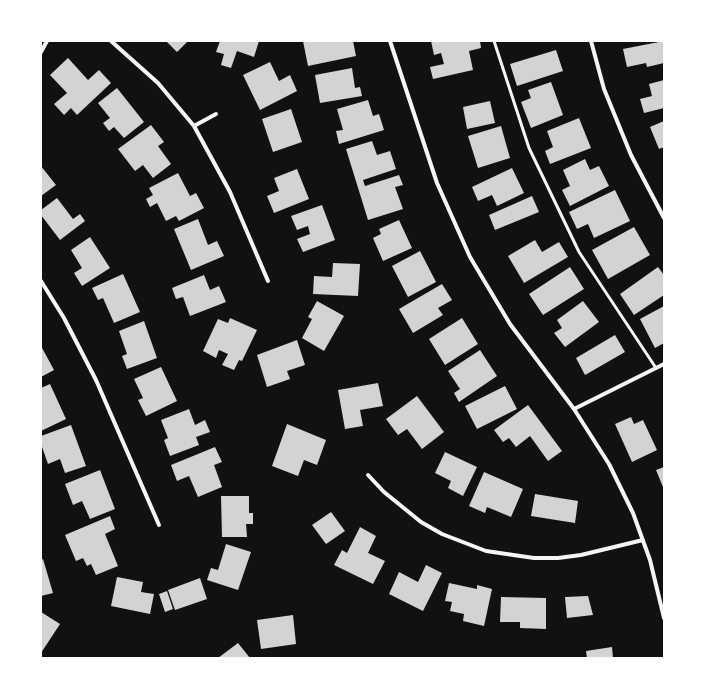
<!DOCTYPE html>
<style>
body{margin:0}
#map{position:relative;width:705px;height:699px;overflow:hidden;background:#111;font-family:Arial,sans-serif}
canvas{display:block}
.frame{position:absolute;inset:0;border:42px solid #fff;pointer-events:none}
</style>
<div id="map">
<canvas width="705" height="699"></canvas>
<div class="frame"></div>
</div>
<script>
const ctx = document.querySelector('canvas').getContext('2d');
ctx.lineJoin = 'round';
function fill(path, color) {
  ctx.fillStyle = color;
  ctx.fill(path, 'evenodd');
}
function toPath(rows) {
  const path = new Path2D();
  for (const r of rows) {
    path.moveTo(r[0], r[1]);
    for (let i = 2; i < r.length; i += 2) path.lineTo(r[i], r[i + 1]);
  }
  return path;
}
function stroke(path, color, width, dash) {
  ctx.strokeStyle = color;
  ctx.lineWidth = width;
  ctx.lineCap = dash ? 'butt' : 'round';
  ctx.setLineDash(dash || []);
  ctx.stroke(path);
}
fill(toPath([
 [166,41,188,41,177,52],
 [220,41,259,41,254,57,237,51,231,68,221,65,224,54,216,52],
 [303,41,353,41,356,56,308,66],
 [431,41,480,41,481,48,469,51,473,70,433,79,430,67,444,64,441,53,434,55],
 [664,41,664,63,647,67,646,63,627,67,623,49],
 [556,50,563,71,517,86,510,64],
 [68,58,88,80,99,70,111,83,77,115,71,108,64,115,54,104,67,93,50,75],
 [270,62,279,81,290,75,297,91,260,110,243,75],
 [352,68,355,88,360,87,362,96,320,103,315,75],
 [664,80,664,108,644,113,640,99,652,96,649,84],
 [551,82,563,115,531,128,521,102,531,98,528,90],
 [117,88,144,122,124,138,114,127,109,131,103,123,110,118,98,103],
 [368,100,373,116,379,114,384,130,339,144,336,131,343,130,337,109],
 [490,101,495,123,467,129,463,107],
 [291,109,302,142,273,152,262,119],
 [579,118,591,148,550,164,545,151,553,147,547,131],
 [664,121,664,147,659,149,650,127],
 [151,125,164,142,158,146,171,164,153,178,143,165,135,171,118,149],
 [501,126,510,158,478,168,468,136],
 [372,141,377,155,390,151,396,169,363,180,365,186,399,175,403,185,395,187,403,209,368,220,346,149],
 [585,159,590,170,599,166,609,186,570,206,562,190,570,186,563,170],
 [41,166,56,185,41,196],
 [512,168,524,193,497,206,492,195,478,201,472,187],
 [297,169,309,199,274,213,267,196,279,191,274,178],
 [178,173,190,196,196,193,204,208,179,221,176,216,166,221,157,203,150,207,146,199,153,195,149,188],
 [615,190,630,221,594,238,588,224,577,229,569,212],
 [532,196,539,212,495,230,489,215],
 [57,198,73,219,80,214,85,221,60,240,41,215,41,210],
 [322,205,335,240,303,252,297,239,310,234,308,226,297,230,291,216],
 [198,219,208,245,217,241,224,256,191,270,174,229],
 [399,220,412,248,383,261,373,238,381,234,379,229],
 [634,227,650,255,608,279,592,250],
 [90,237,110,268,82,286,74,273,82,268,71,250],
 [535,240,542,252,559,242,568,257,524,283,508,256],
 [420,251,436,282,408,297,392,266],
 [333,263,360,264,358,296,313,294,314,276,332,277],
 [570,267,584,289,543,315,529,294],
 [658,267,664,275,664,295,634,315,620,294],
 [123,274,140,312,114,323,103,298,98,300,92,288],
 [204,275,210,290,219,286,226,302,190,316,183,297,176,299,172,288],
 [442,284,452,300,438,308,443,315,413,333,399,309],
 [317,301,344,316,324,351,302,338,312,319,308,317],
 [583,301,599,322,565,347,554,333,562,328,557,320],
 [664,306,664,343,655,348,640,319],
 [230,318,257,330,242,361,239,360,234,370,222,365,228,354,219,350,216,358,203,351,218,319,228,323],
 [462,318,478,344,445,365,429,339],
 [144,321,157,358,127,369,122,356,127,354,119,331],
 [615,335,625,352,585,375,576,358],
 [297,340,305,365,287,371,290,379,267,387,257,355],
 [41,346,54,370,41,377],
 [480,350,497,376,459,402,454,393,460,389,448,371],
 [161,367,177,401,146,416,138,400,143,398,134,379],
 [378,383,383,406,360,410,363,426,345,429,338,390],
 [50,384,66,419,41,431,41,388],
 [505,386,517,409,477,429,465,406],
 [417,396,444,432,422,449,407,429,398,435,386,419],
 [528,405,562,451,548,461,530,436,516,447,509,438,503,442,494,430],
 [189,409,195,425,205,420,210,432,196,437,199,445,170,456,164,440,168,438,161,420],
 [631,417,634,424,643,420,657,450,632,462,615,424],
 [287,424,326,440,317,465,304,460,298,476,272,466],
 [71,425,86,466,65,473,60,459,48,464,41,444,41,436],
 [215,447,222,462,214,465,222,487,198,497,189,476,177,481,171,465],
 [445,452,477,467,463,496,448,488,451,481,435,473],
 [664,467,664,487,663,487,656,470],
 [100,470,115,509,90,519,82,501,73,505,65,484],
 [484,472,523,489,511,517,487,507,485,513,469,506],
 [535,494,578,501,575,523,531,516],
 [221,496,249,496,249,513,253,513,253,524,246,524,247,537,222,537],
 [331,512,345,531,326,544,312,525],
 [110,516,115,529,105,534,118,566,96,575,91,564,87,566,83,558,76,561,65,535],
 [360,527,376,536,368,553,385,561,373,584,334,565,342,550,347,553],
 [226,544,251,552,238,590,207,580,211,568,218,570],
 [43,559,53,593,41,596,41,560],
 [426,565,442,573,423,611,389,594,399,572,418,582],
 [117,577,143,582,141,592,154,594,150,614,111,606],
 [200,578,207,599,175,610,168,590],
 [449,583,477,589,477,585,492,589,484,626,463,621,464,614,450,611,452,602,445,601],
 [167,591,173,609,165,612,159,594],
 [588,596,593,615,567,618,565,597],
 [501,597,546,598,546,629,520,628,520,622,500,622],
 [41,612,60,624,41,653],
 [293,615,296,644,261,649,257,620],
 [238,643,250,658,218,658],
 [612,647,613,658,587,658,586,651]
]), '#d3d3d3');
stroke(toPath([
 [494,41,529,148,579,252,656,368]
]), '#f5f5f5', 3);
stroke(toPath([
 [111,41,158,83,194,126,230,192,268,281],
 [390,41,437,183,470,257,510,324,574,409,609,464,633,513,650,560,664,618],
 [591,41,604,89,631,155,664,218],
 [41,52,47,41],
 [194,126,216,114],
 [41,281,64,318,96,380,159,525],
 [574,409,664,364],
 [368,475,384,492,421,522,442,534,486,551,534,558,558,558,581,555,643,540]
]), '#f5f5f5', 4);
</script>
